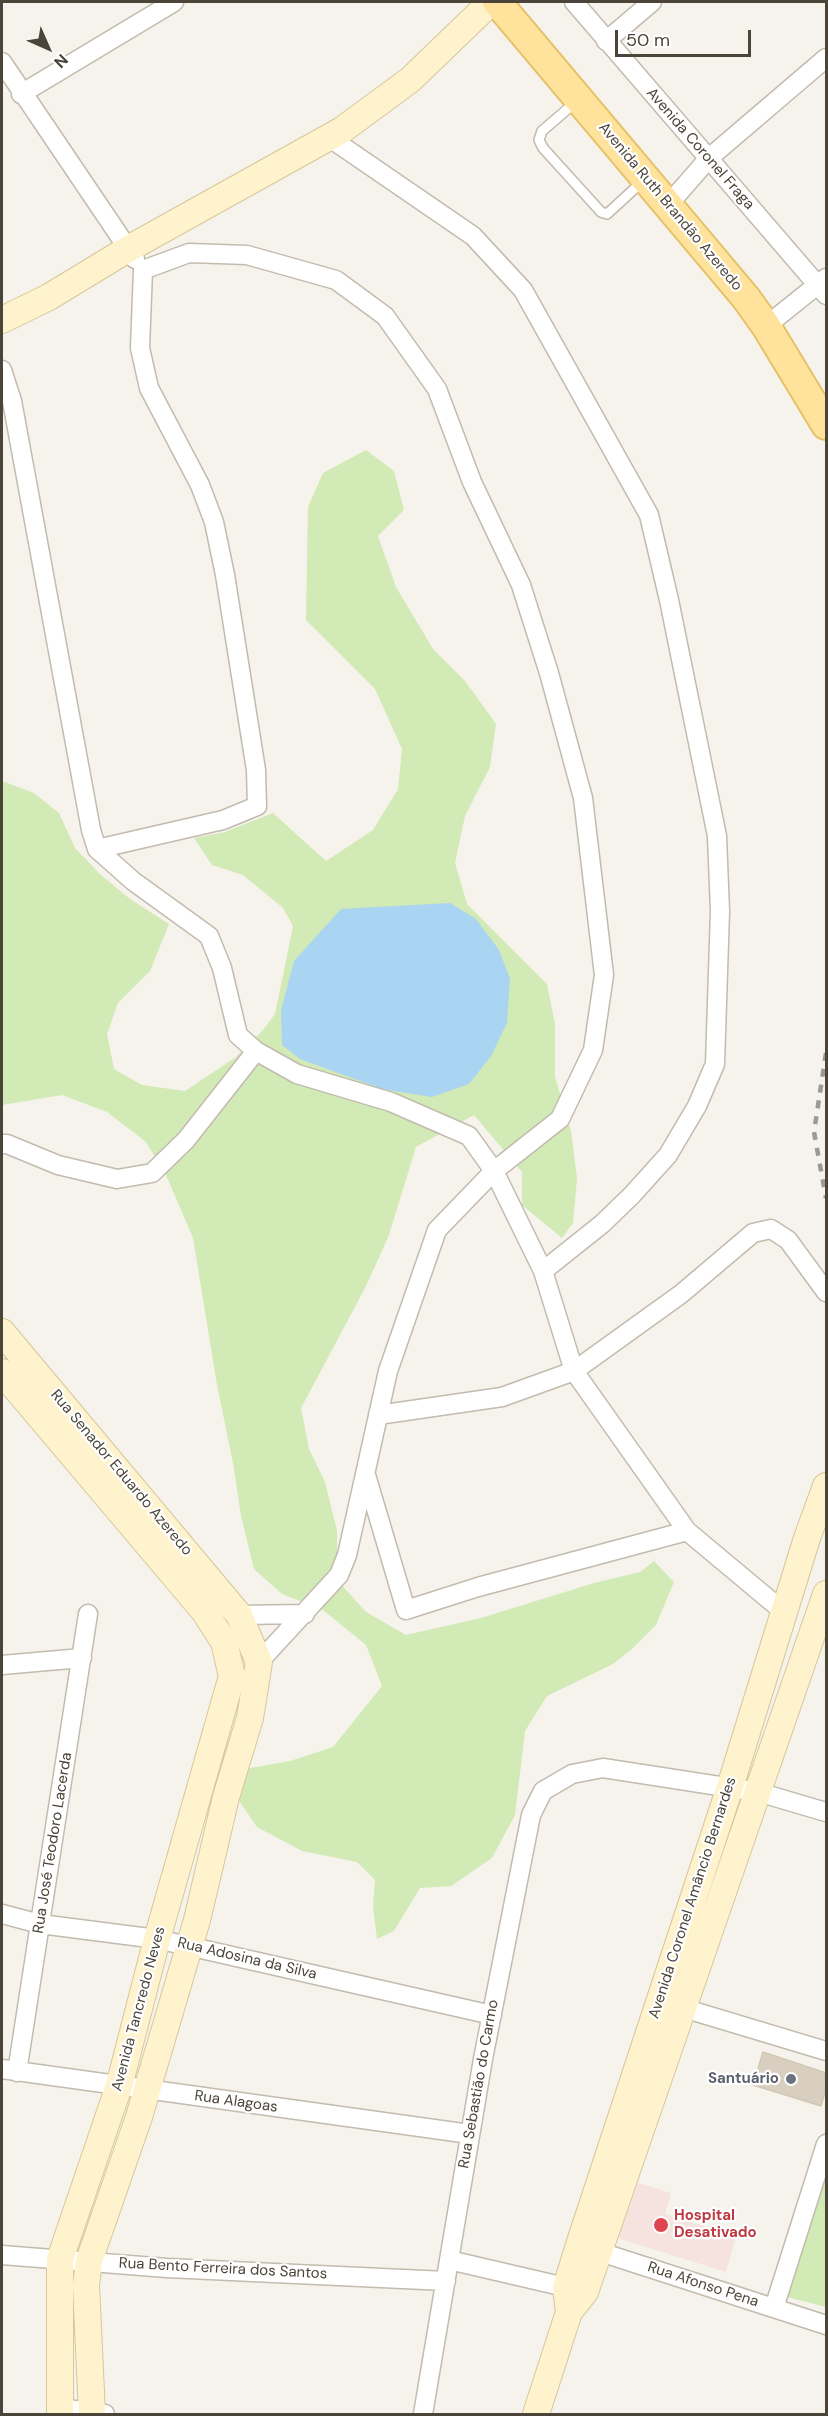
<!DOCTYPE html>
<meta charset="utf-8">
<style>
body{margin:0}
#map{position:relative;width:828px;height:2416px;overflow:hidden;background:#f6f3ec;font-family:"DM Sans",sans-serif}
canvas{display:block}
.frame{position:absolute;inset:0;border:3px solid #4b4439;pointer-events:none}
.north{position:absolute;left:18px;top:18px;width:60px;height:60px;-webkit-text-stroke:4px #fff;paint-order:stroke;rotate:135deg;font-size:16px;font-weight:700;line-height:24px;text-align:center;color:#4b4439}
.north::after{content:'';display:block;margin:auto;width:21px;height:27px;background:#4b4439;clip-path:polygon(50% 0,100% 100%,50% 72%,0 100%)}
.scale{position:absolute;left:615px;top:30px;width:136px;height:27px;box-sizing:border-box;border:3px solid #4b4439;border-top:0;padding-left:8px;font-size:18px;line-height:21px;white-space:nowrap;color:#4b4439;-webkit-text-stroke:4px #fff;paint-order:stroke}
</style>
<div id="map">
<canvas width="828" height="2416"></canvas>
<div class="frame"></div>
<div class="north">N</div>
<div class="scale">50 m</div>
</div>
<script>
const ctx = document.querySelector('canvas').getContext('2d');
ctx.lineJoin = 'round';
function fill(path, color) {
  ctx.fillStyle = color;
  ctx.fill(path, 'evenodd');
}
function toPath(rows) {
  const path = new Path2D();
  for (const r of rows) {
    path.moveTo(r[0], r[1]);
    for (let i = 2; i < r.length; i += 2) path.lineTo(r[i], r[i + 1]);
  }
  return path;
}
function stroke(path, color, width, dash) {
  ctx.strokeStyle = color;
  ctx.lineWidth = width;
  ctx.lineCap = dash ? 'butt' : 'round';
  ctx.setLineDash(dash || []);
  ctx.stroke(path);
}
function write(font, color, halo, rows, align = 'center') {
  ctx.font = font + ' "DM Sans",sans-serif';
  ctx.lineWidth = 4.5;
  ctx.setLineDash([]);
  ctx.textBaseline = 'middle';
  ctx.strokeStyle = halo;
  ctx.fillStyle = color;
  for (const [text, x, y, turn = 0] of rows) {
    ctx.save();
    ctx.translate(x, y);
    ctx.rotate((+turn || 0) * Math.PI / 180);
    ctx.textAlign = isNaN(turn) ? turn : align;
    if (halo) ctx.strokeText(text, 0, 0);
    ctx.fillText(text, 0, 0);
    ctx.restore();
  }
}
fill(toPath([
 [635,2182,671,2193,665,2214,736,2236,726,2272,617,2238]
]), '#f6e3e0');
fill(toPath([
 [366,450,394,471,404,510,378,536,396,587,433,649,465,681,496,724,490,767,465,816,455,863,467,904,547,984,555,1024,555,1077,571,1131,577,1178,573,1223,562,1238,522,1205,522,1172,474,1115,416,1147,389,1235,366,1286,301,1408,309,1449,325,1482,337,1531,337,1580,366,1612,406,1635,481,1618,594,1583,640,1572,654,1561,674,1582,656,1625,633,1648,613,1664,547,1696,525,1731,515,1815,492,1858,451,1886,420,1888,394,1931,377,1939,373,1907,375,1880,357,1862,302,1851,257,1827,237,1798,245,1769,290,1761,333,1747,382,1686,366,1645,323,1610,282,1594,254,1569,241,1516,233,1463,217,1385,193,1238,166,1175,146,1142,107,1112,62,1095,2,1105,2,781,34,793,59,813,75,848,101,875,130,899,169,924,150,971,118,1003,107,1034,114,1069,142,1085,185,1091,236,1057,263,1030,275,1014,293,926,283,908,243,875,212,865,194,838,225,832,273,813,326,861,373,830,398,789,402,749,375,689,306,620,308,507,323,473],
 [826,2174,826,2307,787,2297]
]), '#d2eab5');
fill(toPath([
 [450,903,476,919,499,950,510,979,507,1023,491,1056,469,1084,432,1097,382,1089,300,1059,282,1045,281,1010,294,961,341,909]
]), '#a9d4f2');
const building = toPath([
 [763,2052,826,2073,826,2089,821,2106,753,2085,763,2052]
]);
fill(building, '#d8cfc1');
stroke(building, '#d3c7b4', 1.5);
const lane = toPath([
 [577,101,542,131,539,140,543,148,601,212,607,214,644,180]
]);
const street = toPath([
 [574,2,826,295],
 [606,41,652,2],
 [2,62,135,259],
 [21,94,174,2],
 [330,138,473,236,523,290,649,515,669,600,717,836,720,911,715,1064,697,1106,668,1155,632,1195,602,1224,543,1271],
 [668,205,709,158,826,58],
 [766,326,826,278],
 [2,370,12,401,91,830,97,849,133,881,209,936,222,968,238,1035,256,1051],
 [97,849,223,820,257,806,256,770,225,575,214,522,200,485,149,388,140,348,143,270,189,253,247,255,336,280,385,316,437,389,472,482,521,585,549,673,583,798,604,975,593,1050,560,1119,494,1171,437,1230,388,1371,347,1555,339,1575,259,1662],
 [2,1144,7,1144,58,1165,117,1179,152,1173,186,1140,256,1051,297,1074,391,1102,469,1136,494,1171,543,1271,574,1371,687,1531,784,1612],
 [378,1415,502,1397,574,1371,681,1294,753,1233,771,1229,788,1240,826,1292],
 [366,1475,406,1610,478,1587,687,1531],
 [239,1615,305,1614],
 [2,1665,82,1658],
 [2,1914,40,1924,157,1939,492,2015],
 [673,2005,826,2051],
 [2,2069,470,2134],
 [17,2072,88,1614],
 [588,2248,826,2325],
 [2,2255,167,2268,446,2281],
 [449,2260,578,2290],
 [774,2308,826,2144],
 [60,2408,105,2414],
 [423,2414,483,2059,531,1815,543,1791,572,1774,603,1768,758,1792,826,1812]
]);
const secondary = toPath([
 [2,320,49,297,128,249,342,130,410,80,491,2],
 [2,1332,239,1615,259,1662,250,1718,226,1797,197,1920,139,2117,89,2261,86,2285,92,2414],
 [2,1372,204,1611,224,1642,232,1676,157,1939,119,2086,60,2259,60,2414],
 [569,2312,566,2287,579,2245,730,1787,807,1538,826,1486],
 [536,2414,569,2312,585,2292,826,1594]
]);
const primary = toPath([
 [497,2,746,298,766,326,826,425]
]);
stroke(lane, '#c2bbae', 12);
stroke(street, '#c2bbae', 21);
stroke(secondary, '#d6c79b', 28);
stroke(primary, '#e6c16a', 32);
stroke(lane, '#fff', 9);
stroke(street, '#fff', 18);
stroke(secondary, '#fff3cd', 26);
stroke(primary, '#ffe39c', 28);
stroke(toPath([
 [826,1053,814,1132,826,1198]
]), '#9a9a9a', 4.5, [8, 8]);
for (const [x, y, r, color] of [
 [791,2079,6,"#6b7280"],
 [661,2225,8,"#e0444e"]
]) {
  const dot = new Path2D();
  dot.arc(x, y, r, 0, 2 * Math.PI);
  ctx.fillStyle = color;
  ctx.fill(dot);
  stroke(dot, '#fff', 2);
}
write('15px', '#4b4439', '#fff', [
 ["Avenida Coronel Fraga",700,149,49],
 ["Avenida Ruth Brandão Azeredo",670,207,50],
 ["Rua Senador Eduardo Azeredo",121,1473,50],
 ["Rua José Teodoro Lacerda",53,1843,-81],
 ["Avenida Coronel Amâncio Bernardes",693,1898,-72],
 ["Rua Adosina da Silva",247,1959,13],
 ["Avenida Tancredo Neves",139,2009,-75],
 ["Rua Sebastião do Carmo",479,2084,-80],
 ["Rua Alagoas",236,2102,8],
 ["Rua Bento Ferreira dos Santos",223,2269,3],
 ["Rua Afonso Pena",703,2285,18]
]);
write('bold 15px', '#5b616d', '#fff', [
 ["Santuário",779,2079]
], 'right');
write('bold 15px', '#be3a42', '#fff', [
 ["Hospital",674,2216],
 ["Desativado",674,2233]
], 'left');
</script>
